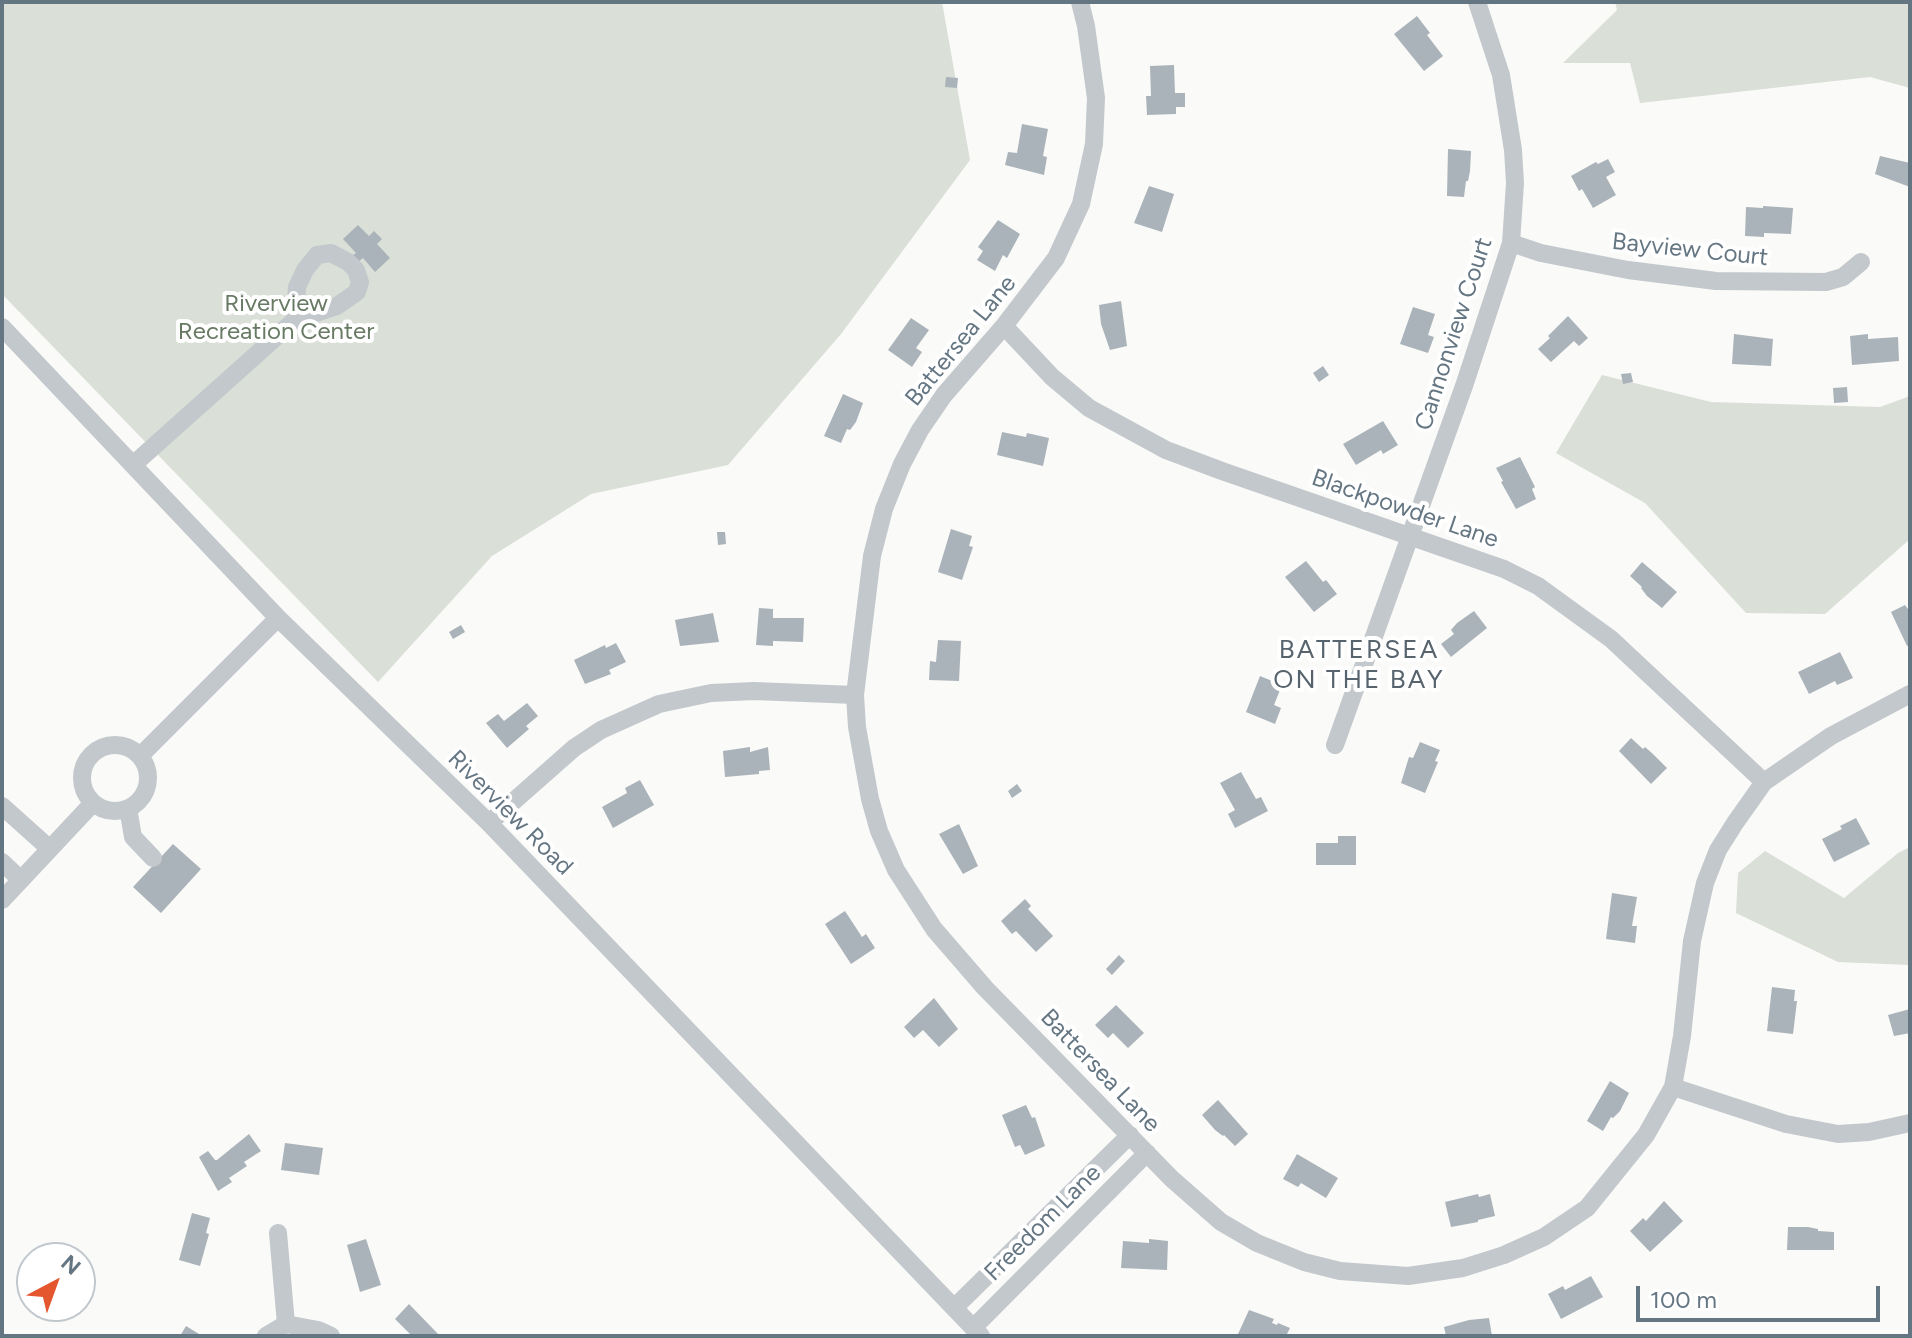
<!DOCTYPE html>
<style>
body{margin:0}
#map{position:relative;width:1912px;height:1338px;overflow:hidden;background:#fafaf8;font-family:Figtree,sans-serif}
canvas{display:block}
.frame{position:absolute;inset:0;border:4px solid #657683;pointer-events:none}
.north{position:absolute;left:16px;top:1242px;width:80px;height:80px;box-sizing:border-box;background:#fff;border:2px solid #c1c8cd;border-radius:50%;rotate:41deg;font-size:22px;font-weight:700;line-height:32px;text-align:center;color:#657683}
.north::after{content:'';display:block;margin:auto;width:28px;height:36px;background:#e4572e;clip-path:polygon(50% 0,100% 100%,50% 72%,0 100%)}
.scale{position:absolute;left:1636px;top:1286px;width:244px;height:36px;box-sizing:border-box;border:4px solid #657683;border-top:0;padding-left:10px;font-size:24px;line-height:28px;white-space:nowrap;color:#657683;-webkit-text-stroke:6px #fff;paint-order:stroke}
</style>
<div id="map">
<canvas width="1912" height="1338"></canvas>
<div class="frame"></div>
<div class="north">N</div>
<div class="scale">100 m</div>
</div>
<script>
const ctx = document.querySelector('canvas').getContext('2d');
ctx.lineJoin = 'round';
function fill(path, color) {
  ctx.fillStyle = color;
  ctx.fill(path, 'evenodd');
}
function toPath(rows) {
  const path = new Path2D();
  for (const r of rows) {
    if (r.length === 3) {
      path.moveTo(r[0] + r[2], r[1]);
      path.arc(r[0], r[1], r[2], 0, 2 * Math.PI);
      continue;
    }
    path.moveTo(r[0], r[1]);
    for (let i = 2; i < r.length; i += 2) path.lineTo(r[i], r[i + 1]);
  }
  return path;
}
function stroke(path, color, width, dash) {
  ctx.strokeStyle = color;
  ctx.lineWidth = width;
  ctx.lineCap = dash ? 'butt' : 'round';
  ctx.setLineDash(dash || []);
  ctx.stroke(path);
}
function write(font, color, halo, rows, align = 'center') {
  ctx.font = font + ' Figtree,sans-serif';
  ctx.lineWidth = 8;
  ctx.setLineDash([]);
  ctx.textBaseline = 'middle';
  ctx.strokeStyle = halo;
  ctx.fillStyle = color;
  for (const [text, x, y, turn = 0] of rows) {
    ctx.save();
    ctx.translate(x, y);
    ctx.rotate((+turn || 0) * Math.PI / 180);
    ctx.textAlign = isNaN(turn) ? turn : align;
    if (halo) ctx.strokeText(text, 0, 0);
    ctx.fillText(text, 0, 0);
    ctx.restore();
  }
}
fill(toPath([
 [2,2,942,2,970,160,841,334,728,465,591,494,492,556,378,682,2,294],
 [1615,2,1910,2,1910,88,1870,77,1640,103,1630,63,1563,63,1617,10],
 [1602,375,1711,402,1880,407,1910,396,1910,539,1825,614,1746,613,1645,503,1556,453],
 [1910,847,1910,965,1838,962,1736,913,1738,873,1765,851,1844,898,1898,853]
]), '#dadfd7');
fill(toPath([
 [1417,16,1430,33,1427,35,1443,56,1424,71,1394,34],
 [1174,65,1175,93,1185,93,1185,107,1176,107,1176,114,1147,115,1146,96,1151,96,1150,66],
 [946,77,958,78,957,88,945,87],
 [1022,124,1048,129,1043,156,1047,157,1044,175,1005,165,1008,152,1017,153],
 [1448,149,1471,151,1470,171,1468,181,1466,181,1464,197,1447,196],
 [1880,156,1910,163,1910,187,1875,174],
 [1608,159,1615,172,1606,177,1616,195,1593,208,1582,189,1579,191,1571,176,1596,162,1598,164],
 [1149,186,1174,194,1162,232,1134,223],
 [1763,206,1793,208,1791,234,1764,233,1764,237,1745,236,1746,207,1763,208],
 [998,220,1020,234,1007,258,1003,255,995,271,977,260,983,251,978,247],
 [358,225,369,236,374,231,382,239,377,244,390,258,375,272,363,258,358,262,352,256,356,253,343,239],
 [1121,301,1127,346,1110,350,1101,324,1099,305],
 [1413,307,1435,314,1428,335,1434,337,1428,353,1400,344],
 [1568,316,1588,338,1579,346,1574,341,1551,362,1538,349,1550,338,1548,336],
 [911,318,929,330,916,348,922,352,912,367,888,350],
 [1734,334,1773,339,1771,366,1732,364],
 [1868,334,1868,339,1898,337,1899,361,1852,365,1850,336],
 [1323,366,1329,375,1319,382,1313,373],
 [1631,373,1633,382,1623,384,1621,374],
 [1847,387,1848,402,1834,403,1833,388],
 [843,394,863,403,856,422,850,430,847,429,841,443,824,436],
 [1383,421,1398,445,1383,454,1381,450,1356,465,1343,444],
 [1002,432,1026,437,1027,433,1049,438,1043,466,997,455],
 [1520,457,1535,487,1532,489,1536,499,1516,509,1501,482,1503,481,1496,468],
 [951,529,972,536,969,546,973,547,962,580,938,572],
 [717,532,725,532,726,544,718,545],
 [1306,561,1323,582,1326,580,1337,594,1314,612,1285,577],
 [1642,562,1677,592,1662,608,1647,596,1641,588,1642,587,1630,576],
 [1905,605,1910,612,1910,645,1907,646,1891,612],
 [759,608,773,609,773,618,804,618,803,642,773,641,773,646,756,645],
 [1474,611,1487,628,1451,657,1441,644,1454,634,1451,630,1457,623],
 [713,613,719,642,680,646,675,620],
 [461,625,465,632,453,639,449,632],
 [938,640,961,641,959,681,929,680,930,661,936,662],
 [616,643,626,662,609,670,611,674,585,684,574,660,605,645,606,648],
 [1840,652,1853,678,1837,685,1835,681,1809,694,1798,672],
 [1260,676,1282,685,1274,705,1281,708,1275,724,1246,712],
 [527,703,538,716,526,726,529,729,507,748,486,723,498,714,504,721],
 [1631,738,1643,749,1645,747,1653,754,1667,768,1651,784,1619,751],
 [1420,742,1440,750,1435,761,1438,762,1425,793,1401,783,1409,757,1413,758],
 [750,747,750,752,768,747,770,770,759,771,759,774,725,777,723,751],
 [1241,772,1256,799,1261,797,1268,811,1235,828,1228,814,1235,810,1220,783],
 [640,780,654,805,613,828,602,807,627,793,625,788],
 [1017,784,1022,791,1012,798,1008,791],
 [1856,818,1870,844,1834,862,1822,839,1842,829,1840,826],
 [959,824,978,866,963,874,939,834],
 [1338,836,1356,836,1356,865,1316,865,1316,843,1338,843],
 [173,844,201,869,161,913,133,887],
 [1612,893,1637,897,1632,926,1637,926,1635,943,1606,939],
 [1025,899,1031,906,1028,909,1053,936,1036,952,1016,931,1012,934,1001,921],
 [845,911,862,937,866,934,875,948,851,964,825,924],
 [1119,955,1125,961,1112,975,1106,969],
 [1772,987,1795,990,1794,1001,1797,1001,1793,1034,1767,1031],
 [934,998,958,1029,939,1047,923,1030,914,1038,904,1027],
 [1116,1005,1144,1033,1128,1048,1113,1033,1108,1038,1095,1025],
 [1910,1009,1910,1033,1894,1036,1888,1015],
 [1610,1081,1629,1093,1620,1111,1613,1118,1611,1117,1603,1131,1587,1121],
 [1218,1100,1248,1134,1235,1146,1224,1135,1223,1136,1215,1130,1202,1115],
 [1026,1105,1032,1118,1035,1117,1045,1146,1025,1155,1020,1145,1015,1147,1002,1115],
 [249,1134,261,1151,244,1162,247,1166,229,1178,232,1182,218,1191,199,1157,208,1151,215,1160,217,1160],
 [285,1143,323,1148,319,1175,281,1170],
 [1297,1154,1338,1178,1326,1198,1301,1183,1298,1187,1283,1179],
 [1478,1194,1479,1197,1490,1194,1495,1216,1478,1220,1478,1222,1451,1227,1445,1202],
 [1664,1201,1683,1221,1650,1252,1630,1231,1643,1218,1646,1221],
 [192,1213,210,1218,206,1233,209,1234,200,1266,179,1260],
 [1788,1227,1808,1227,1818,1229,1818,1231,1834,1232,1834,1250,1787,1250],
 [366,1239,381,1285,360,1292,347,1245],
 [1149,1239,1168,1241,1167,1270,1121,1268,1123,1241,1149,1243],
 [1591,1276,1603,1297,1561,1319,1548,1294,1563,1286,1565,1290],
 [409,1304,440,1336,412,1336,395,1319],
 [1249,1310,1274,1319,1272,1323,1277,1325,1278,1323,1290,1328,1286,1336,1238,1334],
 [1489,1318,1492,1336,1446,1336,1444,1327,1469,1320],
 [186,1326,199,1334,198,1336,180,1336]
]), '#aab3b9');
stroke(toPath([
 [1080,2,1086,26,1096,98,1094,144,1081,204,1056,258,1004,326,944,395,920,430,902,464,884,509,872,556,855,695,857,727,870,799,879,831,896,870,934,929,985,988,1172,1179,1221,1222,1257,1243,1304,1262,1340,1271,1408,1276,1463,1268,1504,1255,1544,1237,1587,1208,1646,1135,1673,1087,1682,1036,1692,941,1705,883,1718,850,1735,823,1764,782,1831,736,1910,694],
 [1511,243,1541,253,1628,270,1716,281,1826,282,1843,277,1861,262],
 [331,253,348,262,356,270,360,282,357,292,337,306,295,320,297,287,305,270,317,255,331,253],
 [1004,326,1052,377,1089,408,1166,450,1222,471,1504,569,1538,586,1611,639,1764,782],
 [2,327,278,618,489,823,981,1336],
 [134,464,295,320],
 [115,778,33],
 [1335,745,1464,386,1511,243,1515,183,1513,150,1501,75,1477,2],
 [140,756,278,618],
 [2,806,50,849],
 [128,808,133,837,153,858],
 [489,823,574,748,601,730,659,704,711,693,754,691,855,695],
 [2,862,21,880],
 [2,900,93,803],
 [1673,1087,1786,1124,1838,1134,1869,1132,1910,1123],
 [278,1233,286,1324],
 [954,1308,1130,1135],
 [973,1328,1147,1153],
 [266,1336,286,1324,318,1330,331,1336]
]), '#c3c8cc', 18);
write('24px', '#657683', '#fff', [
 ["Bayview Court",1690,250,6],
 ["Cannonview Court",1454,334,-72],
 ["Battersea Lane",961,341,-51],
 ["Blackpowder Lane",1405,509,19],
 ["Riverview Road",510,813,45],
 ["Battersea Lane",1100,1071,46],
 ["Freedom Lane",1043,1223,-45]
]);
write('24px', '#687a64', '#fff', [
 ["Riverview",276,304],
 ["Recreation Center",276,332]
]);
ctx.letterSpacing = '2px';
write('26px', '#57646e', '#fff', [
 ["BATTERSEA",1359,650],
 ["ON THE BAY",1359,680]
]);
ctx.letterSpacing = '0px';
</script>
